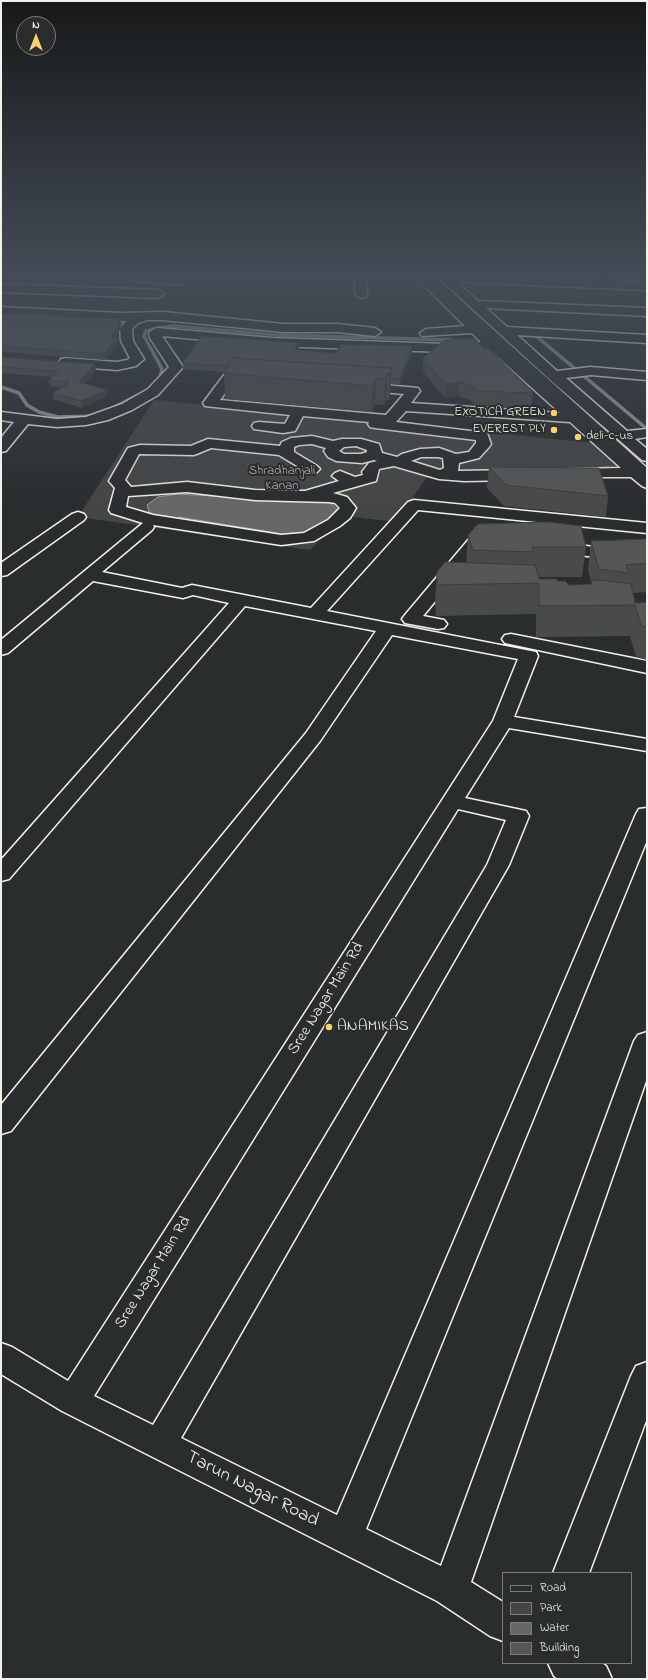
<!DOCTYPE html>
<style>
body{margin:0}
#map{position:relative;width:648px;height:1680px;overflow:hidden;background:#2a2d2e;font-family:"Indie Flower",sans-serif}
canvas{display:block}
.frame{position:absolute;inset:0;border:2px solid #f4f1e8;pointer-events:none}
.legend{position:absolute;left:502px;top:1572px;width:130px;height:92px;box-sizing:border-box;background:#2a2d2e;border:1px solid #7b7b78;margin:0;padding:5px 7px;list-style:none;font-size:12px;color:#f4f1e8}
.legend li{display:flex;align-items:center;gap:8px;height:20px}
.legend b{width:20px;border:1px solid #7b7b78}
.north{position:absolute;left:16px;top:16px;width:40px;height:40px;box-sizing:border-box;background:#2a2d2e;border:1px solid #7b7b78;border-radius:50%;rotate:0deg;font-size:11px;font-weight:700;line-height:16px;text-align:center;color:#f4f1e8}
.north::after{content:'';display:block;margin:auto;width:14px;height:18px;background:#ffd166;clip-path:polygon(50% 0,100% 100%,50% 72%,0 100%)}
</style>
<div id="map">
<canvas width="648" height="1680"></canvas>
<div class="frame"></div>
<ul class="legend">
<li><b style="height:5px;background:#2a2d2e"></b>Road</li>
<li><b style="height:11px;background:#444645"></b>Park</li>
<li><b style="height:11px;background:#676866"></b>Water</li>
<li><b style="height:11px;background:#555756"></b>Building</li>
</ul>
<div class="north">N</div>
</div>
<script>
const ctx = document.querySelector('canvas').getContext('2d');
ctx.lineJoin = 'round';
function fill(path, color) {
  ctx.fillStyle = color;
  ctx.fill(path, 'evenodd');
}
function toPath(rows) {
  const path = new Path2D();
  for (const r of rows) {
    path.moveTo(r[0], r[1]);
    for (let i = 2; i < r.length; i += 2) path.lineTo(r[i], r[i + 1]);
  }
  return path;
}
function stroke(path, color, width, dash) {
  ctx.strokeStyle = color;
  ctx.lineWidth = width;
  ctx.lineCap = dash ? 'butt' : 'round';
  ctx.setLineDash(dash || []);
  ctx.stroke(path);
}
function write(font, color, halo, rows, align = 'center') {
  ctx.font = font + ' "Indie Flower",sans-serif';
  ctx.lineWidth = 4;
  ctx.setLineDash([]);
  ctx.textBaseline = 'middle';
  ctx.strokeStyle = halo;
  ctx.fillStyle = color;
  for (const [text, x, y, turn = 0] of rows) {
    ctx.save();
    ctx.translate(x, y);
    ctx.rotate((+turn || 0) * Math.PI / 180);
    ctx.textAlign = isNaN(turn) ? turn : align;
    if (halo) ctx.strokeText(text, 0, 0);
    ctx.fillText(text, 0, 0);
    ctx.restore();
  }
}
fill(toPath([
 [154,400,616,445,647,472,484,478,426,478,396,522,344,516,310,550,78,517]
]), '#444645');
const water = toPath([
 [178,494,246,498,327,500,344,516,306,536,274,539,277,533,179,517,174,521,150,515,147,505,158,497,178,494]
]);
fill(water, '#676866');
stroke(water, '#9f9f9a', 1);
stroke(toPath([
 [529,334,536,336,647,429],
 [157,382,159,381,162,369,144,336,146,331,158,328,174,326,277,335,452,340],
 [1,387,19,393,27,405,39,412,58,417,95,416],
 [109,410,136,396]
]), '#9f9f9a', 3.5);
const minor = toPath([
 [130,277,180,277,186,281,180,285,135,281,131,280,130,277],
 [355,277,367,277,367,294,365,297,361,298,355,294,355,277],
 [415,277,428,277,497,342,640,469,647,475,647,488,642,486,631,477,565,477,562,474,565,471,570,469,621,468,570,422,406,411,396,422,487,433,491,444,489,447,479,458,459,463,458,471,518,470,523,472,526,475,523,478,518,480,464,481,439,479,394,466,379,469,376,481,333,493,347,497,356,508,350,518,340,526,314,541,281,545,153,525,154,527,152,530,102,572,182,588,192,585,311,608,408,502,414,500,647,523,647,533,418,510,327,611,536,652,538,656,514,717,647,739,647,751,509,728,465,798,526,811,529,816,509,865,181,1438,337,1515,636,814,639,809,647,808,647,840,366,1529,441,1566,634,1041,638,1035,647,1032,647,1078,471,1582,503,1602,503,1641,490,1636,437,1601,62,1411,1,1374,1,1343,12,1347,68,1381,493,721,518,659,392,635,320,741,11,1131,1,1134,1,1105,306,733,376,631,245,606,9,879,1,881,1,860,229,603,193,595,183,598,93,581,8,653,1,655,1,640,143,523,111,513,109,510,115,488,109,481,128,448,140,445,191,446,208,439,280,446,282,442,291,438,312,436,333,441,342,439,361,439,379,444,382,453,397,457,402,454,420,449,439,448,456,454,469,452,476,443,476,440,375,428,370,427,368,424,369,422,303,416,295,431,283,433,254,429,252,426,254,423,259,422,285,424,290,415,205,406,203,403,224,375,251,375,256,376,258,379,256,382,251,383,233,382,220,400,386,415,404,394,357,390,355,387,357,384,362,383,418,388,420,391,411,403,560,413,489,349,446,352,272,346,162,336,183,367,158,395,132,410,108,420,86,425,57,427,28,424,6,451,1,452,1,438,14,422,1,420,1,412,57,419,86,417,122,404,148,389,169,367,150,338,149,334,151,331,157,328,272,338,446,344,481,342,472,333,422,336,420,333,426,329,465,326,415,277],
 [312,444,326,448,324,451,328,457,336,461,362,463,374,460,377,461,369,463,362,472,363,475,355,477,340,471,335,473,332,476,339,481,305,491,255,490,187,482,131,487,125,480,139,454,194,455,211,448,279,455,307,472,312,474,317,472,320,469,317,466,294,452,294,447,299,445,312,444],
 [356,446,367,450,367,452,361,454,344,454,339,451,344,447,356,446],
 [421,457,438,457,443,458,444,468,440,470,411,461,421,457],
 [187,492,255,500,329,502,335,503,340,508,328,520,304,533,281,535,153,515,126,507,128,496,187,492],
 [458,809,506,820,487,865,153,1425,94,1396,458,809],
 [438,277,513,277,647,282,647,290,457,282,478,301,647,308,647,316,486,308,507,327,647,335,647,343,517,335,557,371,591,367,647,372,647,380,591,375,566,378,627,431,647,429,647,437,635,439,647,449,647,461,642,460,548,378,438,277],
 [1,284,158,290,164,294,158,298,1,292,1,284],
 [1,307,121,313,163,312,284,324,337,324,375,328,381,332,375,336,337,332,284,332,163,320,147,320,138,323,132,329,133,341,144,359,136,366,117,370,66,366,61,365,59,362,61,359,66,358,117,362,127,360,130,358,121,341,120,328,126,321,1,315,1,307],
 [78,512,84,514,86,517,84,520,7,575,1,576,1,563,72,514,78,512],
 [480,531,496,535,498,538,496,541,484,542,423,616,444,620,447,624,444,628,438,629,405,623,402,619,405,615,474,533,480,531],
 [556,542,647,554,647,564,550,551,548,547,550,543,556,542],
 [511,634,647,661,647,673,505,643,502,639,505,635,511,634],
 [647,1362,647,1418,589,1573,553,1573,631,1376,636,1366,647,1362],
 [548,1663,602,1663,606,1666,612,1679,558,1679,554,1676,548,1663]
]);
const major = toPath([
 [422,277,435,277,647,468,647,481,642,479,422,277]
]);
stroke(minor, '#f4f1e8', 3);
stroke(major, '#f4f1e8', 3);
fill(minor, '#2a2d2e');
fill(major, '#2a2d2e');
fill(toPath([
 [1,314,49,316,121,325,119,332,115,338,118,338,118,344,105,360,1,352],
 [412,346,412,352,400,385,391,384,390,395,389,400,386,400,384,405,375,404,372,412,225,399,224,373,224,372,183,369,183,363,299,349,298,350,336,353],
 [483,348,533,392,531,406,506,408,495,405,476,406,470,400,458,396,445,398,423,372,423,358],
 [1,357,96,370,84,384,107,390,107,396,82,408,53,399,53,393,62,387,50,386,49,380,52,377,1,373],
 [489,467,608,496,606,517,504,506,487,488],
 [468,535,586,547,582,577,539,577,539,579,557,581,569,585,591,584,591,582,588,570,591,541,647,539,647,592,633,593,635,603,647,602,647,660,636,657,630,636,536,637,536,614,436,616,435,603,437,572,466,562]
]), '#494b4a');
fill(toPath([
 [120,319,121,325,119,332,111,344,111,338],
 [118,338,118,344,105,360,104,354],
 [299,343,299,349,295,356,294,350],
 [412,346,412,352,400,385,400,378],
 [95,364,96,370,79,388,79,382],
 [391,368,390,395,389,400,390,374],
 [387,373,386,400,384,405,385,379],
 [376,378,375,404,372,412,373,386],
 [459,382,458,396,445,398,445,384],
 [107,390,107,396,82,408,81,401]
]), '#3c3d3c');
const building = toPath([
 [1,314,48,314,47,316,120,319,118,326,111,338,118,338,104,354,1,346,1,314],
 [202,336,299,343,294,350,336,353,341,344,412,346,400,378,391,378,391,368,233,358,227,366,183,363,202,336],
 [474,338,483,348,488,348,533,392,507,393,496,391,477,391,471,386,459,382,445,384,423,358,445,340,474,338],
 [1,357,95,364,79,382,107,390,81,401,53,393,70,382,49,380,58,371,1,367,1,357],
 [233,358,391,368,390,374,387,373,385,379,376,378,373,386,224,373,230,366,227,365,233,358],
 [489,467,599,468,608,496,506,485,489,467],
 [550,522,581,526,586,547,532,547,533,552,473,550,468,535,478,524,550,522],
 [647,539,647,563,626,565,628,573,599,569,591,541,647,539],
 [445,562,535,565,539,579,557,579,557,581,565,581,569,585,591,584,592,581,600,580,631,584,635,603,647,602,647,627,641,625,635,605,539,606,539,583,437,585,437,572,445,562]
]);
fill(building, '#555756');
stroke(building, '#3c3d3c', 1);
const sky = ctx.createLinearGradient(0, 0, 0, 512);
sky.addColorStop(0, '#171919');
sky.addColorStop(0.54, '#444c57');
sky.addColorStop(1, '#444c5700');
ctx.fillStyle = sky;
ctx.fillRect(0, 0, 648, 512);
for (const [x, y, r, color] of [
 [554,413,4,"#ffd166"],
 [554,430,4,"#ffd166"],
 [578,437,4,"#ffd166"],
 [329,1027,4,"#ffd166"]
]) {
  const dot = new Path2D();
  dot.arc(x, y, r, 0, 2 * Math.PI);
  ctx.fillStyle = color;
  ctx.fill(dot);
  stroke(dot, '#2a2d2e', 1.5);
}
write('13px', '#f4f1e8', '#2a2d2e', [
 ["EXOTICA GREEN",546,413],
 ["EVEREST PLY",546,430],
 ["deli-c-us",586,437,"left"]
], 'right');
write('13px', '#b6b5af', '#2a2d2e', [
 ["Shradhanjali",282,472],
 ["Kanan",282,487]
]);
write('16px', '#f4f1e8', '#2a2d2e', [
 ["Sree Nagar Main Rd",327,999,-58],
 ["Sree Nagar Main Rd",154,1273,-58]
]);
write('16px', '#f4f1e8', '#2a2d2e', [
 ["ANAMIKAS",337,1027]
], 'left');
write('19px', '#f4f1e8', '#2a2d2e', [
 ["Tarun Nagar Road",252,1490,27]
]);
</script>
